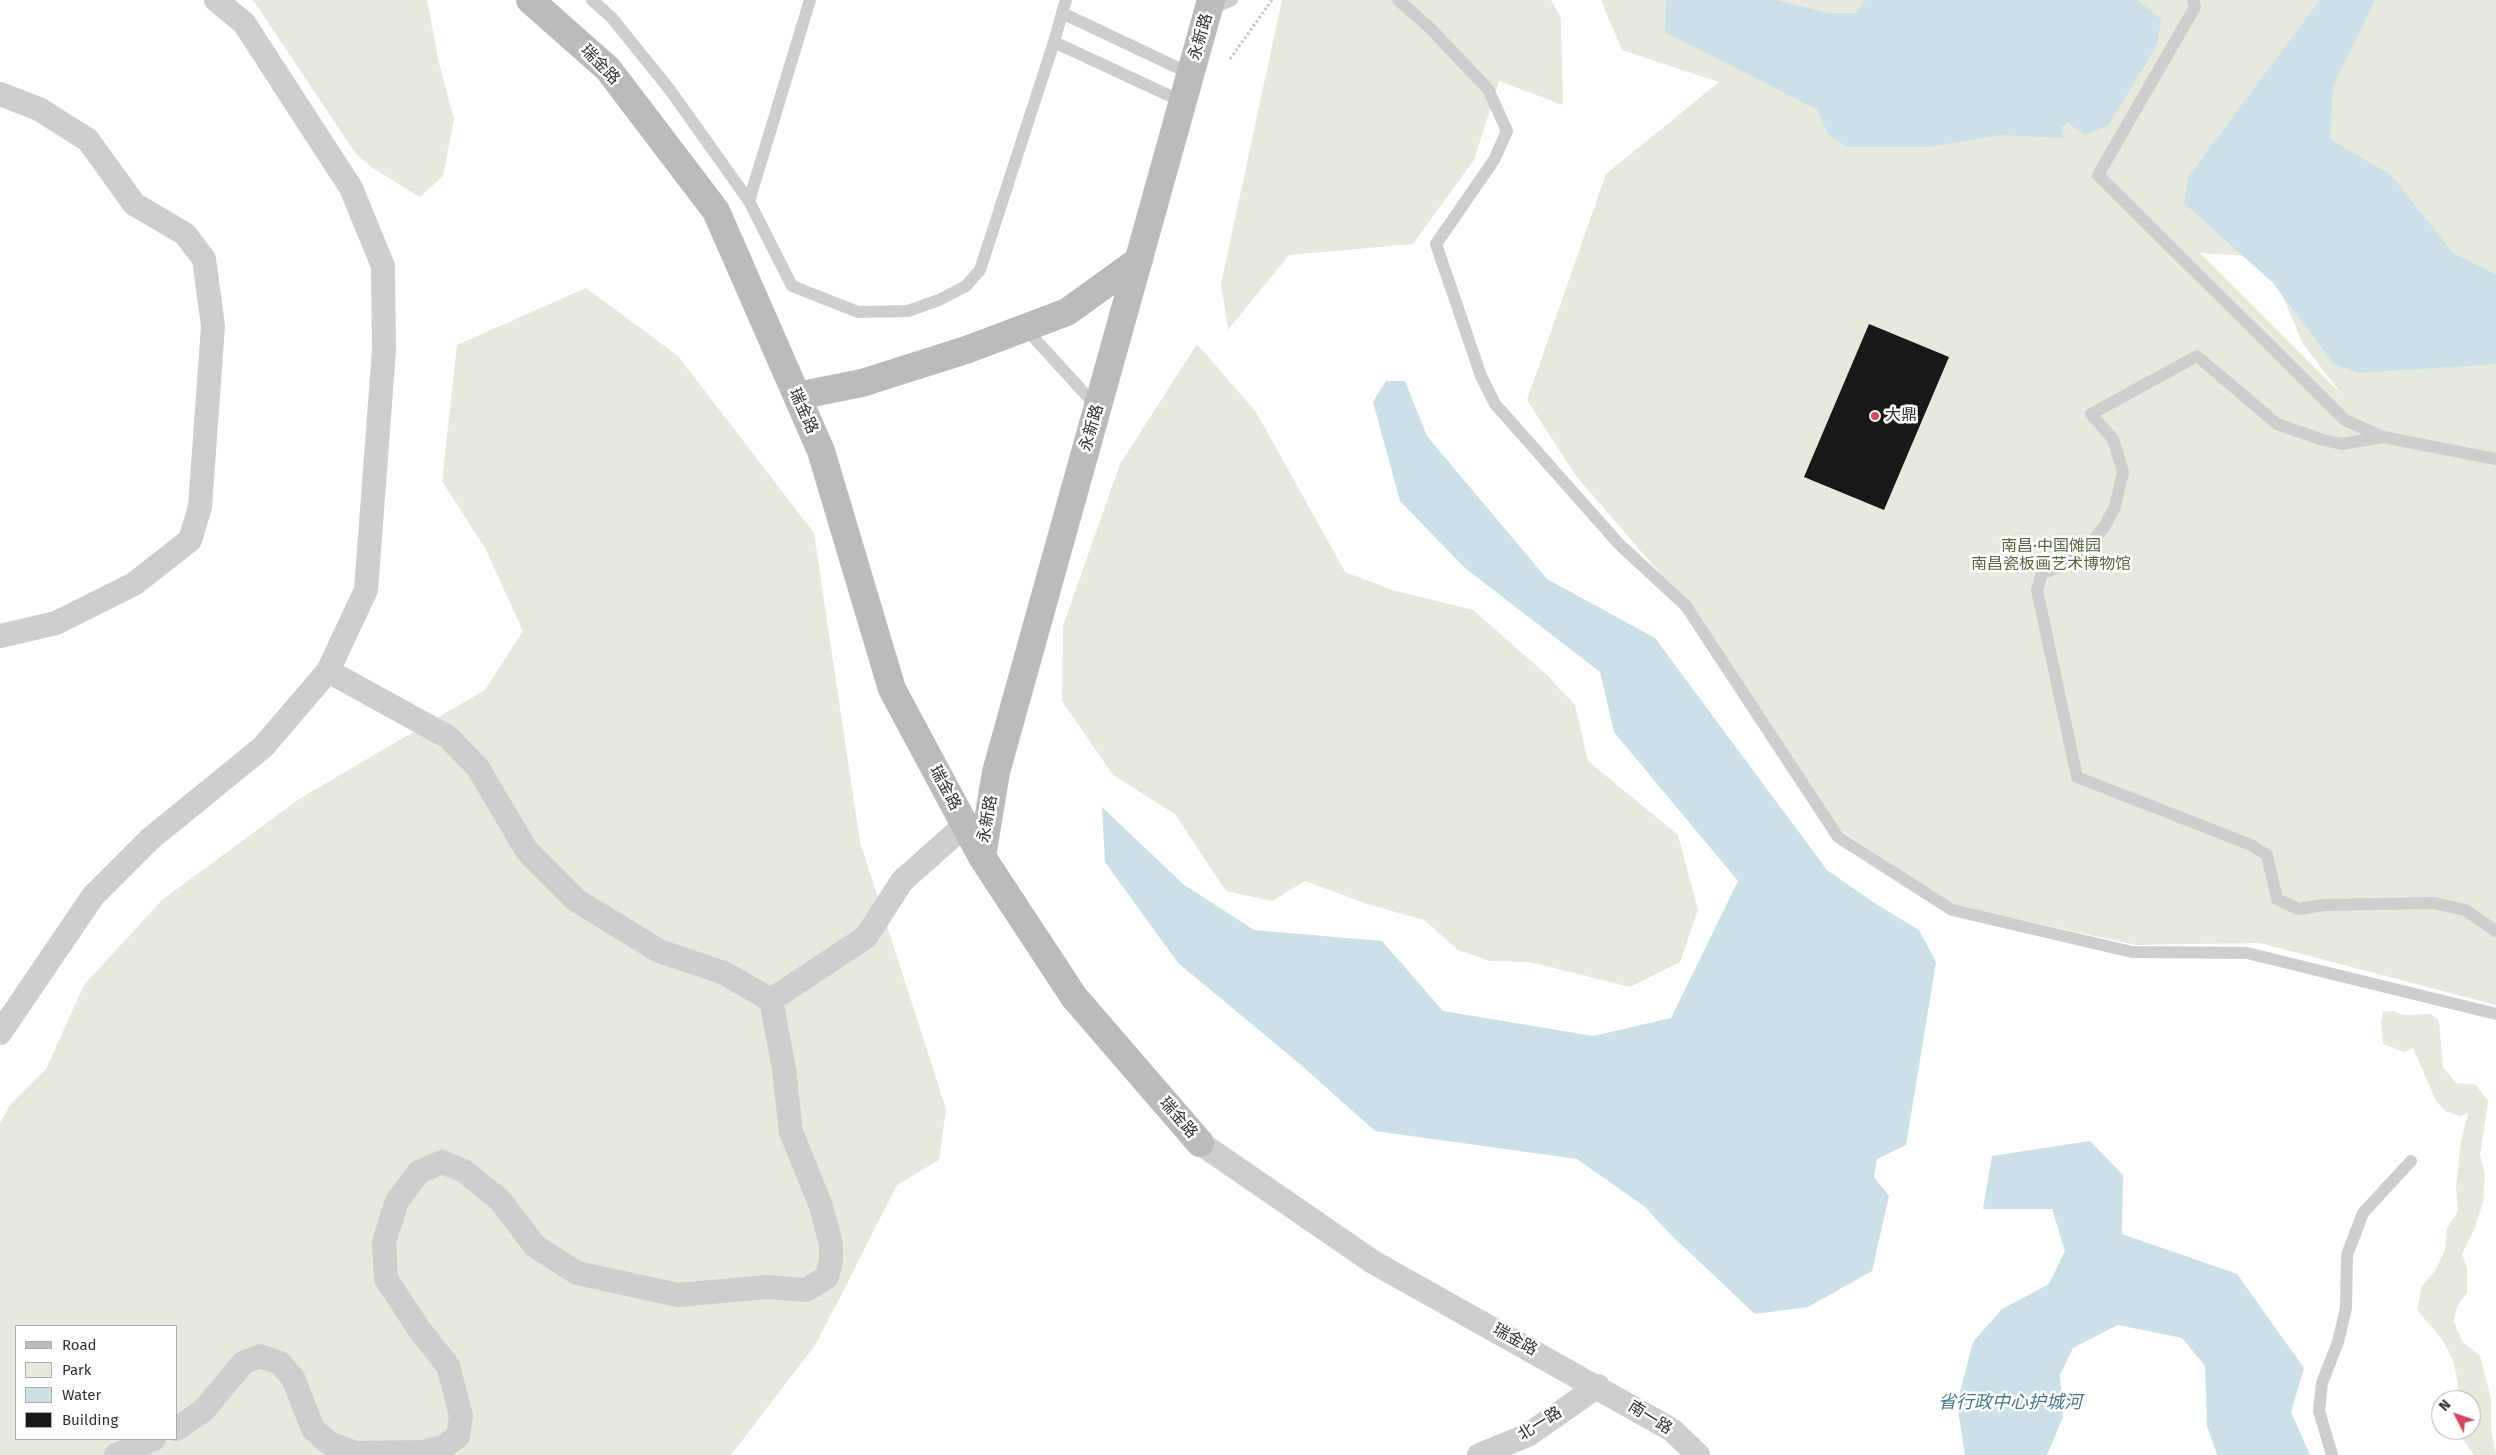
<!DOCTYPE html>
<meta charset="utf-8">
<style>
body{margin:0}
#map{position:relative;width:2496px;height:1455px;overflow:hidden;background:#fff;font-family:"Fira Sans",sans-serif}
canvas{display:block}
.legend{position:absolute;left:15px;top:1325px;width:162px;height:115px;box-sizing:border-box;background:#fff;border:1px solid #adadad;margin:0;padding:6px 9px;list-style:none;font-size:15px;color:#313131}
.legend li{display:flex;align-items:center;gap:10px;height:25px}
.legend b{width:25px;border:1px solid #adadad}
.north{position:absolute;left:2431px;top:1390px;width:50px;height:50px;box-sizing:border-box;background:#fff;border:1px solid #adadad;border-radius:50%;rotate:311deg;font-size:14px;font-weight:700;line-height:20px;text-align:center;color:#313131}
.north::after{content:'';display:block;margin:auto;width:18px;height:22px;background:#d54661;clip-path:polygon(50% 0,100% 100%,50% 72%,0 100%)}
</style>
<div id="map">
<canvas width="2496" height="1455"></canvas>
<ul class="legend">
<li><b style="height:6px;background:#bbb"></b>Road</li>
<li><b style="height:14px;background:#e5e9de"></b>Park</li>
<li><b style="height:14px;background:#cce0e8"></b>Water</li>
<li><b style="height:14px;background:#181818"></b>Building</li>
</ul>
<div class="north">N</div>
</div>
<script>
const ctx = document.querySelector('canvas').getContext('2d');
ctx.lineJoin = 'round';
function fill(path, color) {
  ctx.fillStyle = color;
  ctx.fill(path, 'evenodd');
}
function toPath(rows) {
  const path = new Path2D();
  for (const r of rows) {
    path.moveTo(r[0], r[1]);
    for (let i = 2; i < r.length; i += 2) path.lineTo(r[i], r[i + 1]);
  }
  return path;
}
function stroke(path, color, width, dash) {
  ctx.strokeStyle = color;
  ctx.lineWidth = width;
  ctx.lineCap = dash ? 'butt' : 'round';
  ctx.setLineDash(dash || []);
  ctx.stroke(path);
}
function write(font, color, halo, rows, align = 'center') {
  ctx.font = font + ' "Fira Sans","Noto Sans SC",sans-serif';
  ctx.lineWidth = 5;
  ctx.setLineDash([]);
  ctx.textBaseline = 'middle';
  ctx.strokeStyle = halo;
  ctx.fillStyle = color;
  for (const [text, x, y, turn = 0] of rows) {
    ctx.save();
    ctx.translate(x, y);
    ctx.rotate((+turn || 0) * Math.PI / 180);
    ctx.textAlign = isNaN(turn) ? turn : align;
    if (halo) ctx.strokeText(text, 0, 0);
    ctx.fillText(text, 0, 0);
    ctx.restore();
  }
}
fill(toPath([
 [253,0,427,0,439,63,454,119,443,176,420,197,374,169,356,154],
 [1282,0,1551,0,1561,18,1563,105,1499,81,1474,160,1413,244,1289,255,1228,330,1221,284],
 [1601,0,2496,0,2496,1005,2260,943,2136,945,1952,905,1837,828,1709,630,1576,476,1527,400,1606,174,1719,82,1622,50],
 [2200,253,2266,257,2303,344,2343,396],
 [586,288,678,356,814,533,860,842,946,1109,939,1160,897,1185,816,1344,731,1455,0,1455,0,1123,10,1105,46,1069,84,985,162,900,299,799,485,690,523,631,485,548,442,481,457,345],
 [16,1326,176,1326,176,1439,16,1439],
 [1197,344,1256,412,1345,572,1392,590,1473,610,1547,675,1575,705,1588,761,1678,835,1698,910,1680,962,1630,987,1530,962,1490,961,1458,950,1424,920,1367,904,1305,881,1272,901,1226,891,1175,814,1113,775,1062,701,1063,626,1120,464],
 [2394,1011,2403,1015,2431,1014,2439,1021,2443,1067,2456,1083,2476,1085,2488,1101,2480,1155,2485,1174,2483,1202,2475,1227,2462,1254,2467,1268,2467,1293,2458,1305,2453,1321,2463,1342,2480,1356,2491,1399,2491,1429,2496,1455,2474,1455,2460,1436,2459,1430,2471,1430,2471,1400,2457,1400,2458,1383,2453,1360,2441,1338,2417,1310,2422,1286,2435,1271,2445,1250,2447,1228,2458,1211,2456,1186,2461,1142,2468,1113,2460,1116,2445,1111,2436,1101,2413,1048,2404,1052,2383,1044,2381,1022,2383,1012]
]), '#e5e9de');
fill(toPath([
 [1666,0,1776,0,1827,13,1855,13,1866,0,2137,0,2161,19,2157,45,2108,126,2085,135,2068,123,2061,127,2063,138,1999,135,1929,147,1847,147,1828,134,1818,110,1665,32],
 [2320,0,2375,0,2333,87,2330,139,2391,175,2453,253,2496,275,2496,364,2358,373,2334,364,2273,283,2184,203,2188,177],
 [1386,381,1405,381,1427,436,1547,579,1655,638,1827,870,1876,904,1919,930,1936,962,1906,1145,1877,1159,1874,1177,1889,1196,1872,1271,1808,1307,1755,1314,1670,1234,1645,1207,1577,1159,1375,1131,1301,1065,1178,963,1105,862,1102,807,1183,884,1254,930,1382,941,1443,1011,1593,1036,1671,1018,1738,881,1614,732,1600,672,1465,568,1400,501,1373,402],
 [2090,1141,2123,1175,2122,1234,2237,1274,2304,1368,2291,1412,2310,1455,2217,1455,2207,1426,2205,1366,2182,1338,2118,1325,2073,1348,2060,1375,2063,1417,2047,1455,1965,1455,1957,1404,1973,1342,2002,1309,2049,1284,2065,1251,2052,1209,1983,1209,1992,1156]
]), '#cce0e8');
fill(toPath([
 [1869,324,1949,357,1884,510,1804,477]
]), '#181818');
stroke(toPath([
 [1230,59,1272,0]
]), '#c8c8c8', 3, [2.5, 2.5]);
stroke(toPath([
 [592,0,612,18,670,90,749,201,792,286,858,312,908,311,939,300,966,286,980,270,1054,42,1183,102],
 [1066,0,1062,13,1191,74],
 [1398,0,1428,26,1488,89,1507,131,1494,160,1436,244,1481,376,1495,404,1619,544,1686,606,1838,837,1952,910,2132,952,2247,953,2496,1014],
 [2193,0,2195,7,2098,175,2345,420,2383,437],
 [1209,10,1232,0],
 [1054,42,1062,13],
 [749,201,810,0],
 [1025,328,1098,408],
 [2496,459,2383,437,2342,444,2323,440,2277,424,2197,356,2091,414,2113,439,2123,472,2115,507,2104,527,2091,543,2063,566,2042,573,2037,590,2077,777,2251,845,2267,855,2277,899,2298,909,2324,905,2434,903,2465,910,2496,931],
 [2332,1455,2319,1411,2322,1383,2338,1342,2346,1308,2347,1255,2363,1213,2411,1161]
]), '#cecece', 12);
stroke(toPath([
 [0,94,39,109,88,140,134,204,185,234,204,259,213,326,200,507,190,540,134,584,56,623,0,636],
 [328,671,448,737,478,768,527,851,576,900,659,951,724,973,771,1000,866,937,902,881,965,825],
 [0,1033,93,896,150,839,263,747,328,671,366,590,384,350,383,266,351,188,244,23,216,0],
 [1200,1143,1373,1262,1672,1430,1698,1455],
 [176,1429,203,1411,243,1363,260,1356,280,1363,293,1378,313,1429,329,1443,355,1453,423,1452,444,1447,458,1436,461,1415,448,1366,419,1329,386,1279,384,1242,397,1201,419,1172,442,1162,464,1171,500,1200,535,1246,577,1273,678,1295,767,1287,806,1290,827,1277,831,1261,831,1244,821,1206,791,1132,784,1069,771,1000],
 [116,1455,154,1439],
 [1479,1455,1528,1435,1598,1386]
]), '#cecece', 24);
stroke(toPath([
 [530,0,608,69,716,211,821,451,892,689,982,857,1074,997,1200,1143],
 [797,396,862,383,966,350,1067,312,1139,260],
 [982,857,996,772,1211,0]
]), '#bbb', 28);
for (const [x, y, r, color] of [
 [1875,416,5,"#d54661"]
]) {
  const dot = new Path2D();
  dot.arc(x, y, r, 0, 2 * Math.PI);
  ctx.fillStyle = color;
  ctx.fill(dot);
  stroke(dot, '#fff', 2);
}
write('16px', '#313131', '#fff', [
 ["永新路",1201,37,-74],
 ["瑞金路",600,65,46],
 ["瑞金路",803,411,66],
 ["永新路",1092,428,-74],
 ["瑞金路",945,788,62],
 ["永新路",988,819,-80],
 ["瑞金路",1178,1118,49],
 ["瑞金路",1515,1340,29],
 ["南一路",1650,1418,32],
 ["北一路",1540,1424,-32]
]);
write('16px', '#313131', '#fff', [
 ["大鼎",1885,416]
], 'left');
write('16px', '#596942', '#fff', [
 ["南昌·中国傩园",2051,547],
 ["南昌瓷板画艺术博物馆",2051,565]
]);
write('italic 18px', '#46798c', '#fff', [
 ["省行政中心护城河",2010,1403]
]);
</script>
